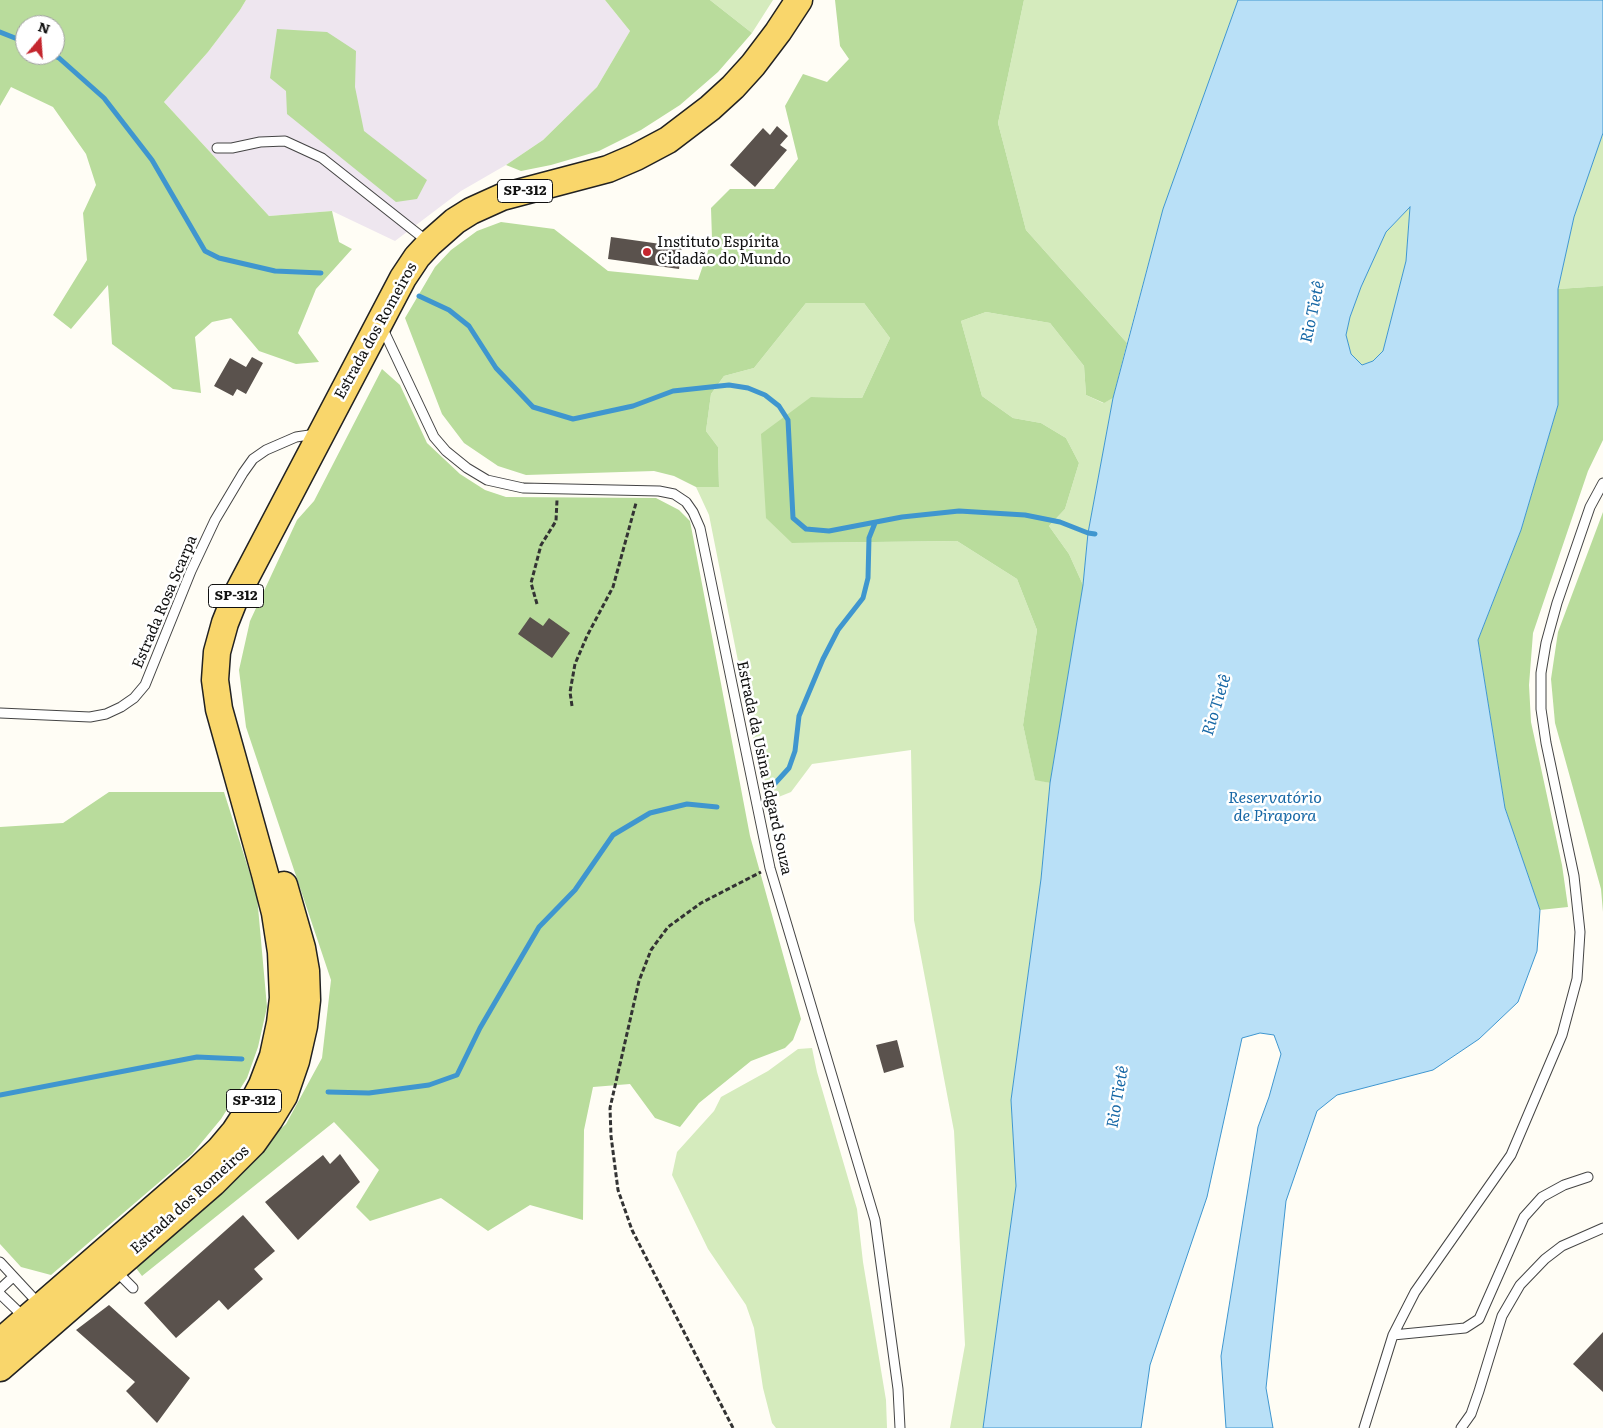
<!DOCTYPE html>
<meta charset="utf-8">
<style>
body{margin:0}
#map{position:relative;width:1603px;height:1428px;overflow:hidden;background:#fffdf5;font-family:Literata,serif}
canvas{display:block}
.north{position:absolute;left:15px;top:15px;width:50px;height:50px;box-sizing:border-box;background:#fff;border:1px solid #a0a0a0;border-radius:50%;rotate:18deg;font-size:14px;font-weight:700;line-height:20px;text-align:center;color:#111}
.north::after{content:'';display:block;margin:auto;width:18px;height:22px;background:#c4262e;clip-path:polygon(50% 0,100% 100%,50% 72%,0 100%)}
</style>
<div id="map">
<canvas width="1603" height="1428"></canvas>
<div class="north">N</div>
</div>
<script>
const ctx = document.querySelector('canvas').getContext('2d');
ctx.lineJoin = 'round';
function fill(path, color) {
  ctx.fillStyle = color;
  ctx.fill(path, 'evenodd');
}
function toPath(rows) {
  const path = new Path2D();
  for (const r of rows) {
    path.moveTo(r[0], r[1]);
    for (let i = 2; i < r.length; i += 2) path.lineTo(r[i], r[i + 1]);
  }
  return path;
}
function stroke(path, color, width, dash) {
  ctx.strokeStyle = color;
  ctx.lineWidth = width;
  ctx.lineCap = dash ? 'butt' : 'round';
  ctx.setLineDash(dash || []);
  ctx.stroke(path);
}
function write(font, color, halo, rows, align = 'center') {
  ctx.font = font + ' Literata,serif';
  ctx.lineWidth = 5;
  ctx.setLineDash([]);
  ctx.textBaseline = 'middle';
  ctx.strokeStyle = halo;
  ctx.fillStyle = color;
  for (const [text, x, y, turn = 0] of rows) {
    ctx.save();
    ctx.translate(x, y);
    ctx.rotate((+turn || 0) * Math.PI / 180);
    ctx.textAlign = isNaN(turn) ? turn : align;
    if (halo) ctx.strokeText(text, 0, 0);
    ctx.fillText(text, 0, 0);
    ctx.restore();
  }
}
fill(toPath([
 [246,0,605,0,630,31,597,87,543,140,506,165,461,191,395,241,332,211,269,216,164,102,208,52,240,10]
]), '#eee6ef');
fill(toPath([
 [710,0,773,0,752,33],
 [1024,0,1238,0,1163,209,1127,343,1026,230,998,123],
 [1603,133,1603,286,1558,289,1574,217],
 [1410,207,1406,261,1383,351,1373,361,1362,365,1351,354,1346,335,1350,317,1361,287,1386,232],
 [806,303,864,303,890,338,862,398,811,397,792,543,957,541,1017,579,1037,630,1023,725,1035,779,1050,783,1041,879,1011,1100,1016,1186,983,1428,950,1428,965,1345,954,1131,914,920,911,750,812,764,791,792,766,802,709,515,696,487,719,487,718,447,706,431,711,394,724,376,754,368],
 [986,312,1050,323,1084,366,1086,395,1103,403,1113,398,1088,533,1083,585,1069,554,1049,526,1065,509,1079,463,1066,438,1041,423,1013,418,982,396,961,321],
 [812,1048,817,1072,857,1209,863,1262,886,1400,887,1428,776,1428,772,1423,763,1388,754,1328,746,1305,708,1249,672,1175,677,1152,714,1111,721,1097,768,1071,798,1049]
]), '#d5ebbd');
fill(toPath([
 [0,0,246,0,240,10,208,52,164,102,269,216,332,211,339,242,352,249,316,289,298,333,319,362,296,364,259,351,231,318,212,322,195,337,201,393,173,389,112,344,108,285,71,329,53,315,87,260,83,213,96,185,86,154,53,107,11,87,0,106],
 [25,25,55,25,55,55,25,55],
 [605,0,710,0,752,33,718,72,680,105,641,130,599,151,551,165,521,171,506,165,543,140,597,87,630,31],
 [835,0,1024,0,998,123,1026,230,1127,343,1113,398,1104,403,1086,395,1084,366,1050,323,986,312,961,321,982,396,1013,418,1041,423,1066,438,1079,463,1065,509,1049,526,1069,554,1083,585,1050,783,1035,780,1023,725,1037,630,1017,579,957,541,792,543,766,518,761,434,811,397,862,398,890,338,864,303,806,303,754,368,724,376,711,394,706,431,718,447,719,487,696,487,674,476,654,471,526,475,498,466,464,443,442,414,405,318,435,267,451,250,477,231,501,222,554,229,608,271,698,280,712,239,711,208,730,189,774,189,798,159,785,106,803,74,827,82,849,59,840,46],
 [277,29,327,32,356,51,355,87,364,131,427,180,417,199,396,202,287,114,286,91,270,78],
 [1603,286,1603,440,1588,471,1533,633,1529,685,1531,722,1562,865,1568,907,1540,910,1505,808,1478,640,1521,530,1558,405,1558,289],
 [382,369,400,385,427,443,460,474,485,490,506,497,656,498,679,510,690,521,750,836,801,1019,793,1040,785,1048,751,1061,699,1103,680,1127,655,1118,630,1084,593,1087,584,1130,583,1220,530,1205,488,1231,441,1198,370,1221,356,1207,379,1170,334,1122,142,1276,133,1264,286,1124,322,1058,331,980,246,727,239,670,250,621,297,520,314,501],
 [1603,512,1603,912,1601,889,1555,723,1551,679,1558,632],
 [109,792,224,792,257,896,267,1007,258,1047,247,1078,221,1119,192,1154,51,1275,21,1267,0,1244,0,827,63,823]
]), '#b9dc9c');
const water = toPath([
 [1238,0,1603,0,1603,133,1574,217,1558,289,1558,405,1521,530,1478,640,1505,808,1540,910,1537,951,1518,1002,1479,1039,1433,1070,1337,1095,1317,1111,1286,1201,1266,1388,1273,1428,1226,1428,1221,1356,1258,1127,1269,1097,1281,1054,1274,1035,1260,1033,1242,1038,1207,1197,1150,1365,1141,1428,983,1428,1016,1186,1011,1100,1041,879,1050,783,1083,585,1088,533,1113,398,1163,209,1238,0],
 [1410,207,1406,261,1383,351,1373,361,1362,365,1351,354,1346,335,1350,317,1361,287,1386,232,1410,207]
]);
fill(water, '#b9e0f7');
stroke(water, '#3f96cf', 1);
stroke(toPath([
 [0,32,25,42],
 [52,55,59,58,104,98,152,160,205,251,219,258,275,271,321,273],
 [419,296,449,310,469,326,496,368,533,407,573,419,633,406,673,391,729,385,748,388,765,395,779,406,788,420,793,518,806,529,829,531,902,517,959,511,1025,515,1060,522,1088,533,1095,534],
 [769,790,789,768,795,751,799,716,823,659,838,630,863,598,868,578,869,538,875,523],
 [328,1092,369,1093,429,1085,457,1075,480,1028,539,927,575,890,613,835,650,813,687,804,717,807],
 [0,1095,197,1057,242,1059]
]), '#3f96cf', 5);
fill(toPath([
 [777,126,788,136,780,145,787,150,755,187,730,165,763,128,770,135],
 [611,237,682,247,679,269,608,259],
 [252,357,263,363,246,394,237,389,233,396,214,386,230,358,246,367],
 [530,617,543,626,549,618,570,633,552,658,518,634],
 [897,1040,904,1067,884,1073,876,1045],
 [340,1154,360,1182,298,1240,265,1202,323,1155,330,1164],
 [243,1215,275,1251,254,1269,263,1279,228,1310,219,1300,176,1338,144,1303],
 [109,1305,190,1378,157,1423,126,1391,135,1382,76,1330],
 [1603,1332,1603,1392,1573,1364]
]), '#5a524d');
const lane = toPath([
 [217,148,232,148,260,142,285,141,322,158,427,241],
 [382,327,434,437,446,451,467,468,487,480,523,488,659,491,674,494,686,502,693,512,700,528,770,868,875,1220,898,1389,900,1428],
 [0,713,90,717,106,714,121,707,134,698,145,685,191,571,215,520,243,473,253,459,266,450,296,437,316,434],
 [0,1262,39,1304],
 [116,1271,133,1288],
 [0,1289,13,1277],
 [0,1294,25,1318],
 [1393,1335,1465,1328,1479,1319,1524,1217,1542,1197,1564,1185,1588,1177],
 [1364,1428,1393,1335,1415,1292,1511,1155,1562,1035,1577,979,1580,932,1574,876,1546,743,1541,709,1541,673,1546,643,1557,603,1590,507,1603,483],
 [1461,1428,1471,1414,1479,1391,1502,1316,1520,1285,1545,1259,1562,1246,1603,1228]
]);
const primary = toPath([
 [0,1342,198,1170,219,1150,235,1131,250,1108,262,1085,273,1056,280,1023,283,998,281,952,275,913,265,874,219,709,215,680,217,652,225,623,235,598,403,278,417,257,430,243,455,221,471,211,502,197,608,169,636,157,668,140,710,108,733,87,753,65,778,32,799,0],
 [0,1368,213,1183,253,1143,270,1119,284,1096,296,1061,304,1026,307,1000,306,971,302,948,284,885]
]);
stroke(lane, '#444', 11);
stroke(primary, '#222', 29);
stroke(toPath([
 [537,604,531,583,541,545,556,521,557,500],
 [572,706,570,692,575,664,587,636,613,587,636,503],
 [733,1428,632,1230,618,1190,611,1136,610,1108,639,981,651,950,668,927,701,903,761,872]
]), '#333', 3, [5, 2.5]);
stroke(lane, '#fff', 9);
stroke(primary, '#f9d66b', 26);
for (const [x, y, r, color] of [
 [647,252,5,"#c4262e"]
]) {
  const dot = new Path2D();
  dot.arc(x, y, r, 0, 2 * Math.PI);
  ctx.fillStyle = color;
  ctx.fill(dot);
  stroke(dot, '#fff', 2);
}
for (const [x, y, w] of [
 [525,191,55],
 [236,596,55],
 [254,1101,55]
]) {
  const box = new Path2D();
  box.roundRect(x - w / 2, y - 11.5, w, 23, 4);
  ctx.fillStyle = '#fff';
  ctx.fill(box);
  stroke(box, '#111', 1);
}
write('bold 14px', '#111', null, [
 ["SP-312",525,191],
 ["SP-312",236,596],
 ["SP-312",254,1101]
]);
write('15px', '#111', '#fff', [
 ["Instituto Espírita",657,243],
 ["Cidadão do Mundo",657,260]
], 'left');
write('15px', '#111', '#fff', [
 ["Estrada dos Romeiros",376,331,-61],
 ["Estrada Rosa Scarpa",165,602,-67],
 ["Estrada da Usina Edgard Souza",764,768,78],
 ["Estrada dos Romeiros",190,1200,-42]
]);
write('italic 16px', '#1768a6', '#fff', [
 ["Rio Tietê",1313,312,-78],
 ["Rio Tietê",1217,705,-73],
 ["Reservatório",1275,798],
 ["de Pirapora",1275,816],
 ["Rio Tietê",1118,1097,-80]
]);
</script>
